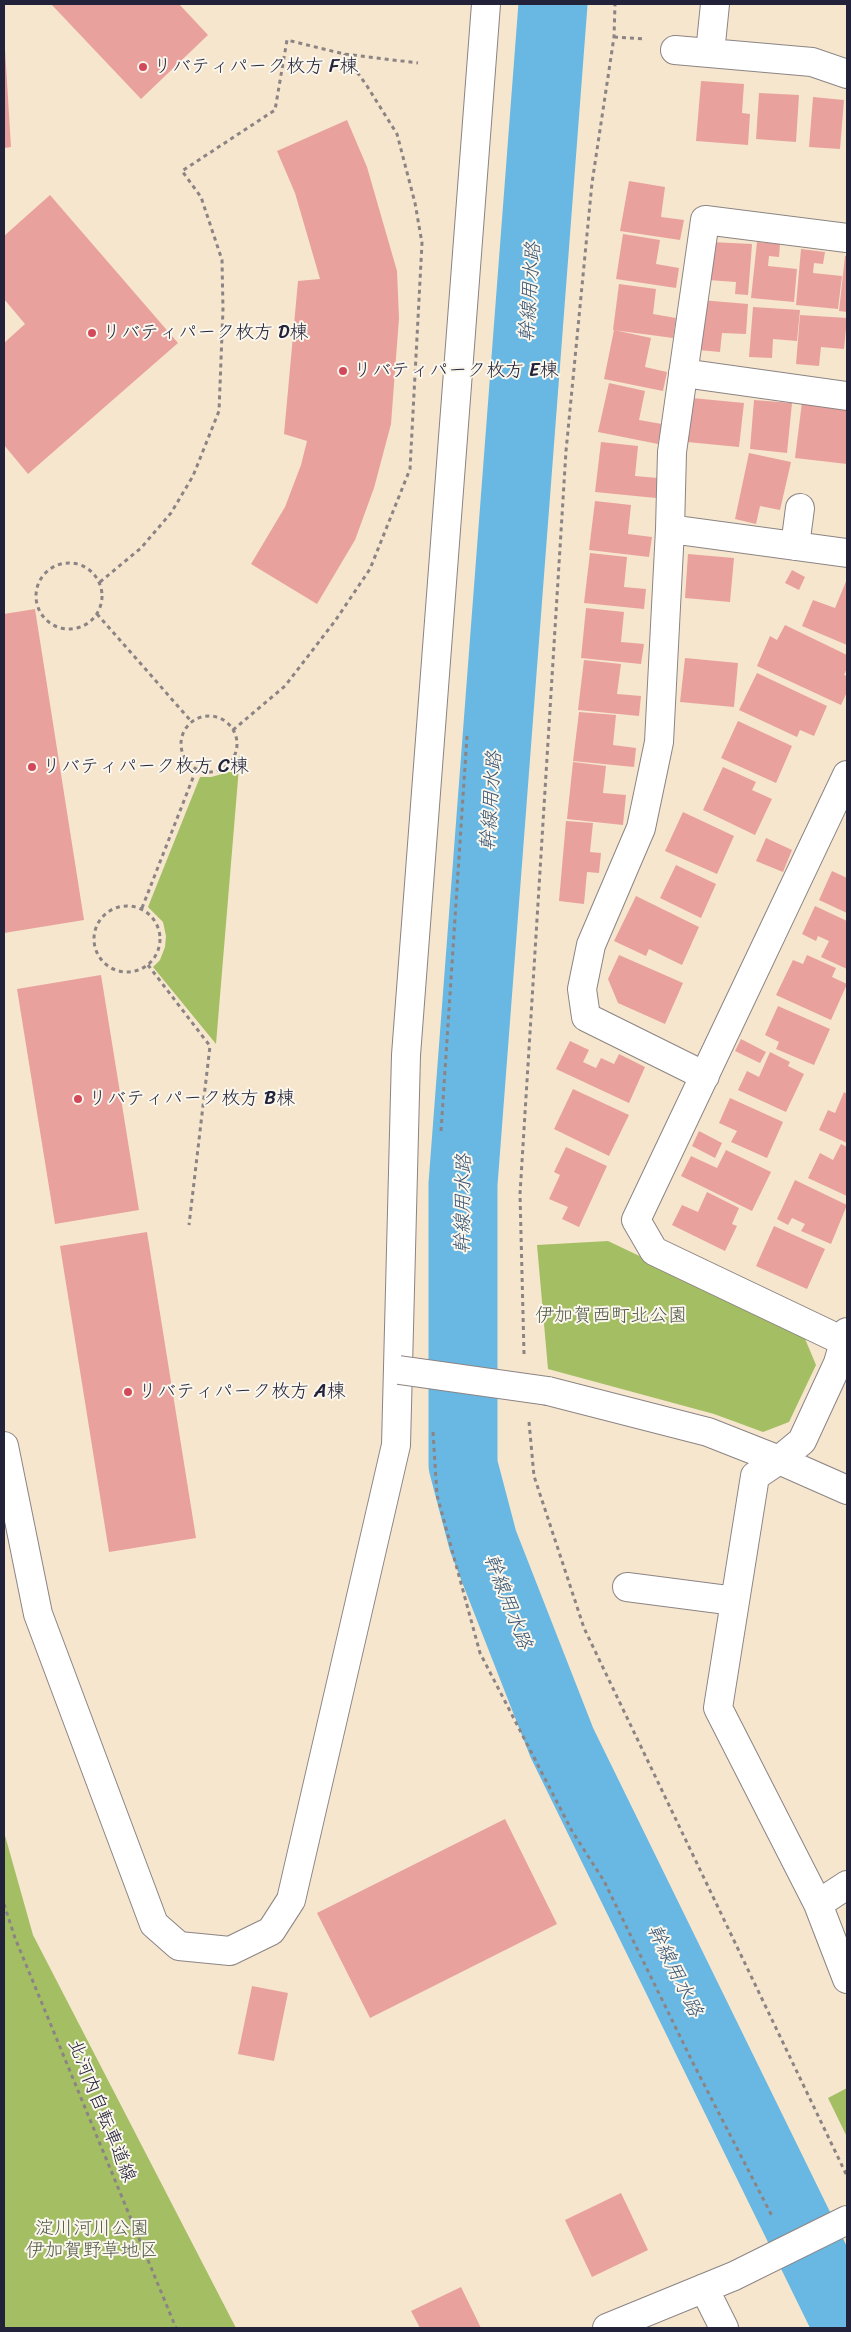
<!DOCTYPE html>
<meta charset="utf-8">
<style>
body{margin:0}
#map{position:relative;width:851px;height:2332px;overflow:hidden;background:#f6e6ce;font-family:Sriracha,sans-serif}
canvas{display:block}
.frame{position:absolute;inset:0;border:5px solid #22223b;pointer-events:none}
</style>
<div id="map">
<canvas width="851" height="2332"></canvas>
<div class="frame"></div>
</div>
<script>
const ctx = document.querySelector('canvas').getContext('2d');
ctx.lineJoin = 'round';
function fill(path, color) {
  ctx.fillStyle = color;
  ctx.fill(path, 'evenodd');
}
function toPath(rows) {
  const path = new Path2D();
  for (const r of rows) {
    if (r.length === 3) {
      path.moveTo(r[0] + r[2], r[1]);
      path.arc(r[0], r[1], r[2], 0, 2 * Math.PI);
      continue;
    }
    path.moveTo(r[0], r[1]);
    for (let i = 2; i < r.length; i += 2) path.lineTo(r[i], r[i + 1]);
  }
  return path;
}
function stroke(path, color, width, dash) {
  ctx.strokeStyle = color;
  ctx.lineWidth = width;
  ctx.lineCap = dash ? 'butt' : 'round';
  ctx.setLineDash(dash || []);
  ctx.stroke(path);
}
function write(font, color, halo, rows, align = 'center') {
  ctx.font = font + ' Sriracha,"Klee One",sans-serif';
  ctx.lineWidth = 4;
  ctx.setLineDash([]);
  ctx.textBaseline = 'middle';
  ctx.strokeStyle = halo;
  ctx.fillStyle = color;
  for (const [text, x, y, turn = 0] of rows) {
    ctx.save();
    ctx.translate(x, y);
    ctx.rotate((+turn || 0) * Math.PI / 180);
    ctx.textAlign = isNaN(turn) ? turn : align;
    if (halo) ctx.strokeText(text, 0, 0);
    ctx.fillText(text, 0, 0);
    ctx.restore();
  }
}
fill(toPath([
 [240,755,216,1044,153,967,160,960,165,947,166,936,163,922,148,907,200,777,211,777,222,774,234,765],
 [608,1241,803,1334,816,1365,789,1422,763,1432,714,1414,548,1369,537,1245],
 [4,1832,33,1935,236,2328,4,2328],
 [847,2088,847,2137,828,2098]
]), '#a4be64');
stroke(toPath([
 [553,4,463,1184,463,1465,483,1541,562,1743,847,2325]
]), '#68b8e3', 69);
fill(toPath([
 [51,4,179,4,208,35,141,99],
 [5,49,11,147,4,148,4,50],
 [701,81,744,84,742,113,750,114,748,145,696,141],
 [759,93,799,95,796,142,756,139],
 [813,97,844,100,840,149,809,147],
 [347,120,367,167,397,271,399,318,391,424,374,488,355,540,317,604,251,564,285,507,301,465,307,441,284,434,298,281,320,279,295,193,277,151],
 [629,181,665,187,661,217,684,220,680,240,620,231],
 [50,195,178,343,28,474,4,445,4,343,25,324,4,299,4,236],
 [623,234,660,240,656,264,679,268,676,288,616,279],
 [711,242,752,244,748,295,735,294,736,282,708,280],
 [757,242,780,244,779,257,769,256,768,266,797,269,794,302,751,298],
 [801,249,825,252,823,264,814,263,813,273,842,276,838,309,796,305],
 [845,256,847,256,847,312,839,311],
 [619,284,656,289,653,314,676,318,673,338,613,330],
 [701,300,748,304,746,334,722,333,720,352,698,350],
 [753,307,800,310,797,341,773,339,772,358,749,357],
 [800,315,847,318,844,349,821,347,819,366,796,364],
 [614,330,651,338,645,367,667,372,663,391,604,379],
 [609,383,645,391,639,420,662,424,658,444,598,432],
 [692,398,744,403,739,447,687,442],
 [754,400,792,403,787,453,750,449],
 [802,402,847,408,847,464,795,458],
 [601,442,638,446,635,476,658,478,656,498,595,492],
 [749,453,791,462,780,510,760,506,756,524,735,519],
 [595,501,631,505,628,534,652,537,649,557,589,550],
 [590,553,627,557,624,587,646,589,644,609,584,603],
 [688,554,734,558,730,602,685,598],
 [792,570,805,577,799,590,785,583],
 [847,579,847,645,802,626,813,600,835,608],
 [586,608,624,612,621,642,644,644,641,664,581,658],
 [35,609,84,920,4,933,4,614],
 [785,625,847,655,847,668,844,675,847,676,847,692,841,705,757,666,770,636,777,640],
 [685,658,738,663,734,707,680,702],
 [584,660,621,664,617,694,641,696,639,716,578,710],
 [757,673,827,706,814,736,800,730,797,737,739,710],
 [579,712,616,715,613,745,636,748,634,767,573,761],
 [738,721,792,746,776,783,721,758],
 [573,762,606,766,603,793,626,795,623,825,567,819],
 [723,767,756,782,752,790,772,799,755,835,703,810],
 [683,812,734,836,717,874,665,851],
 [566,821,593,823,590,852,601,853,599,873,587,872,584,904,559,901],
 [766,838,792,850,783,872,756,861],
 [676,865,716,884,701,918,660,898],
 [832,871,847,878,847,913,819,900],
 [636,896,699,927,682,965,649,949,646,956,614,941],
 [815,906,847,921,847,969,821,957,829,941,818,936,816,941,802,934],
 [619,955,683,983,665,1024,618,1003,608,979],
 [807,955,836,968,832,977,847,984,831,1020,776,995,793,960,803,964],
 [101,975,139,1210,55,1224,17,989],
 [778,1006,830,1029,814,1065,776,1049,779,1042,765,1035],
 [741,1039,766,1052,760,1063,735,1051],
 [570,1041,589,1050,583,1062,596,1068,601,1058,614,1064,619,1054,645,1067,629,1103,556,1069],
 [770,1052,790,1062,788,1066,804,1074,786,1112,738,1090,747,1071,759,1077],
 [573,1089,629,1115,609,1156,554,1129],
 [844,1092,847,1094,847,1143,819,1130,828,1110,835,1113],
 [730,1098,783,1122,767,1158,731,1142,737,1131,719,1123],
 [699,1131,722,1143,715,1158,692,1146],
 [841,1144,847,1147,847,1196,808,1178,820,1153,833,1160],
 [566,1147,607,1166,579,1227,562,1219,568,1207,549,1199,560,1175,554,1172],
 [726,1150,771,1172,752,1211,681,1176,691,1156,717,1168],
 [795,1180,847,1205,831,1244,801,1231,805,1224,792,1218,788,1225,777,1219],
 [707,1192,739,1208,732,1224,737,1226,725,1251,672,1225,682,1205,698,1212],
 [774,1226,825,1249,807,1289,756,1266],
 [147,1232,196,1538,109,1552,60,1246],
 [505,1819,557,1924,370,2018,317,1913],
 [252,1986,288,1993,274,2061,238,2054],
 [621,2193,648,2250,592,2277,565,2220],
 [461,2287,481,2328,420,2328,411,2311]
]), '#e9a19d');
const minor = toPath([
 [675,50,812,62,847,74],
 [710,53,715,4],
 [683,373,847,396],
 [670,529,847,553],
 [795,546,800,508],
 [705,1076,586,1017,582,989,591,945,641,828,659,742,670,529,672,452,705,220,847,238],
 [847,1332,838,1363,802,1441,779,1460,755,1476,718,1708,818,1904,847,1979],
 [843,1341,654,1251,636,1220,847,775],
 [548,1391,708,1432,779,1460,847,1490],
 [4,1446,38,1614,154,1924,179,1946,230,1951,271,1931,291,1900,396,1445,406,1055,486,4],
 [627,1587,735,1601],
 [818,1904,847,1885],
 [704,2288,724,2328],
 [607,2328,734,2276,847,2220]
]);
stroke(minor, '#8c8484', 30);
stroke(toPath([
 [614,37,644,39],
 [69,596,33],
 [100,582,141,548,171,513,193,476,219,411,223,309,222,260,201,197,182,171,275,110,287,40,344,54,418,63],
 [97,614,191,721],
 [209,744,28],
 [233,730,285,686,335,621,370,569,410,469,422,243,415,203,397,134,367,86,344,54],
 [127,939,33],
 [142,908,196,770],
 [148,965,210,1046,189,1225],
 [441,1131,467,736],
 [524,1354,520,1194,566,451,592,183,614,37,615,4],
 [529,1422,534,1476,584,1628,847,2176],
 [433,1432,437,1495,480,1653,572,1831,604,1881,693,2063,773,2218],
 [4,1904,15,1938,176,2328]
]), '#8c8484', 3, [4, 4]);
stroke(minor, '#fff', 28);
const minorBridge = toPath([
 [399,1370,548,1391]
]);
stroke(minorBridge, '#8c8484', 30, []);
stroke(minorBridge, '#fff', 28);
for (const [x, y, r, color] of [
 [143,67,5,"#d1495b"],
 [92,333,5,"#d1495b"],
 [343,371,5,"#d1495b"],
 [32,767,5,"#d1495b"],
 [78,1099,5,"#d1495b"],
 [128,1392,5,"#d1495b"]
]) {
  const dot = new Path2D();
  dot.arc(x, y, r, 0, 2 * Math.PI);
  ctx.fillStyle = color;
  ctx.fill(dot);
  stroke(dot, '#fbf7ec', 2);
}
write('19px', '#22223b', '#fbf7ec', [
 ["リバティパーク枚方 F棟",153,67],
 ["リバティパーク枚方 D棟",102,333],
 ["リバティパーク枚方 E棟",353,371],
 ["リバティパーク枚方 C棟",42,767],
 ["リバティパーク枚方 B棟",88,1099],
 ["リバティパーク枚方 A棟",138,1392]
], 'left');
write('19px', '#505949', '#fbf7ec', [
 ["伊加賀西町北公園",611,1316],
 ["淀川河川公園",92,2229],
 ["伊加賀野草地区",92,2251]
]);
write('19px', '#22223b', '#fbf7ec', [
 ["北河内自転車道線",101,2111,68]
]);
write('italic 20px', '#3a5676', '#fbf7ec', [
 ["幹線用水路",531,292,-86],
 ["幹線用水路",492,801,-86],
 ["幹線用水路",464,1204,-89],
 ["幹線用水路",507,1602,69],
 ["幹線用水路",674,1971,64]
]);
</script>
